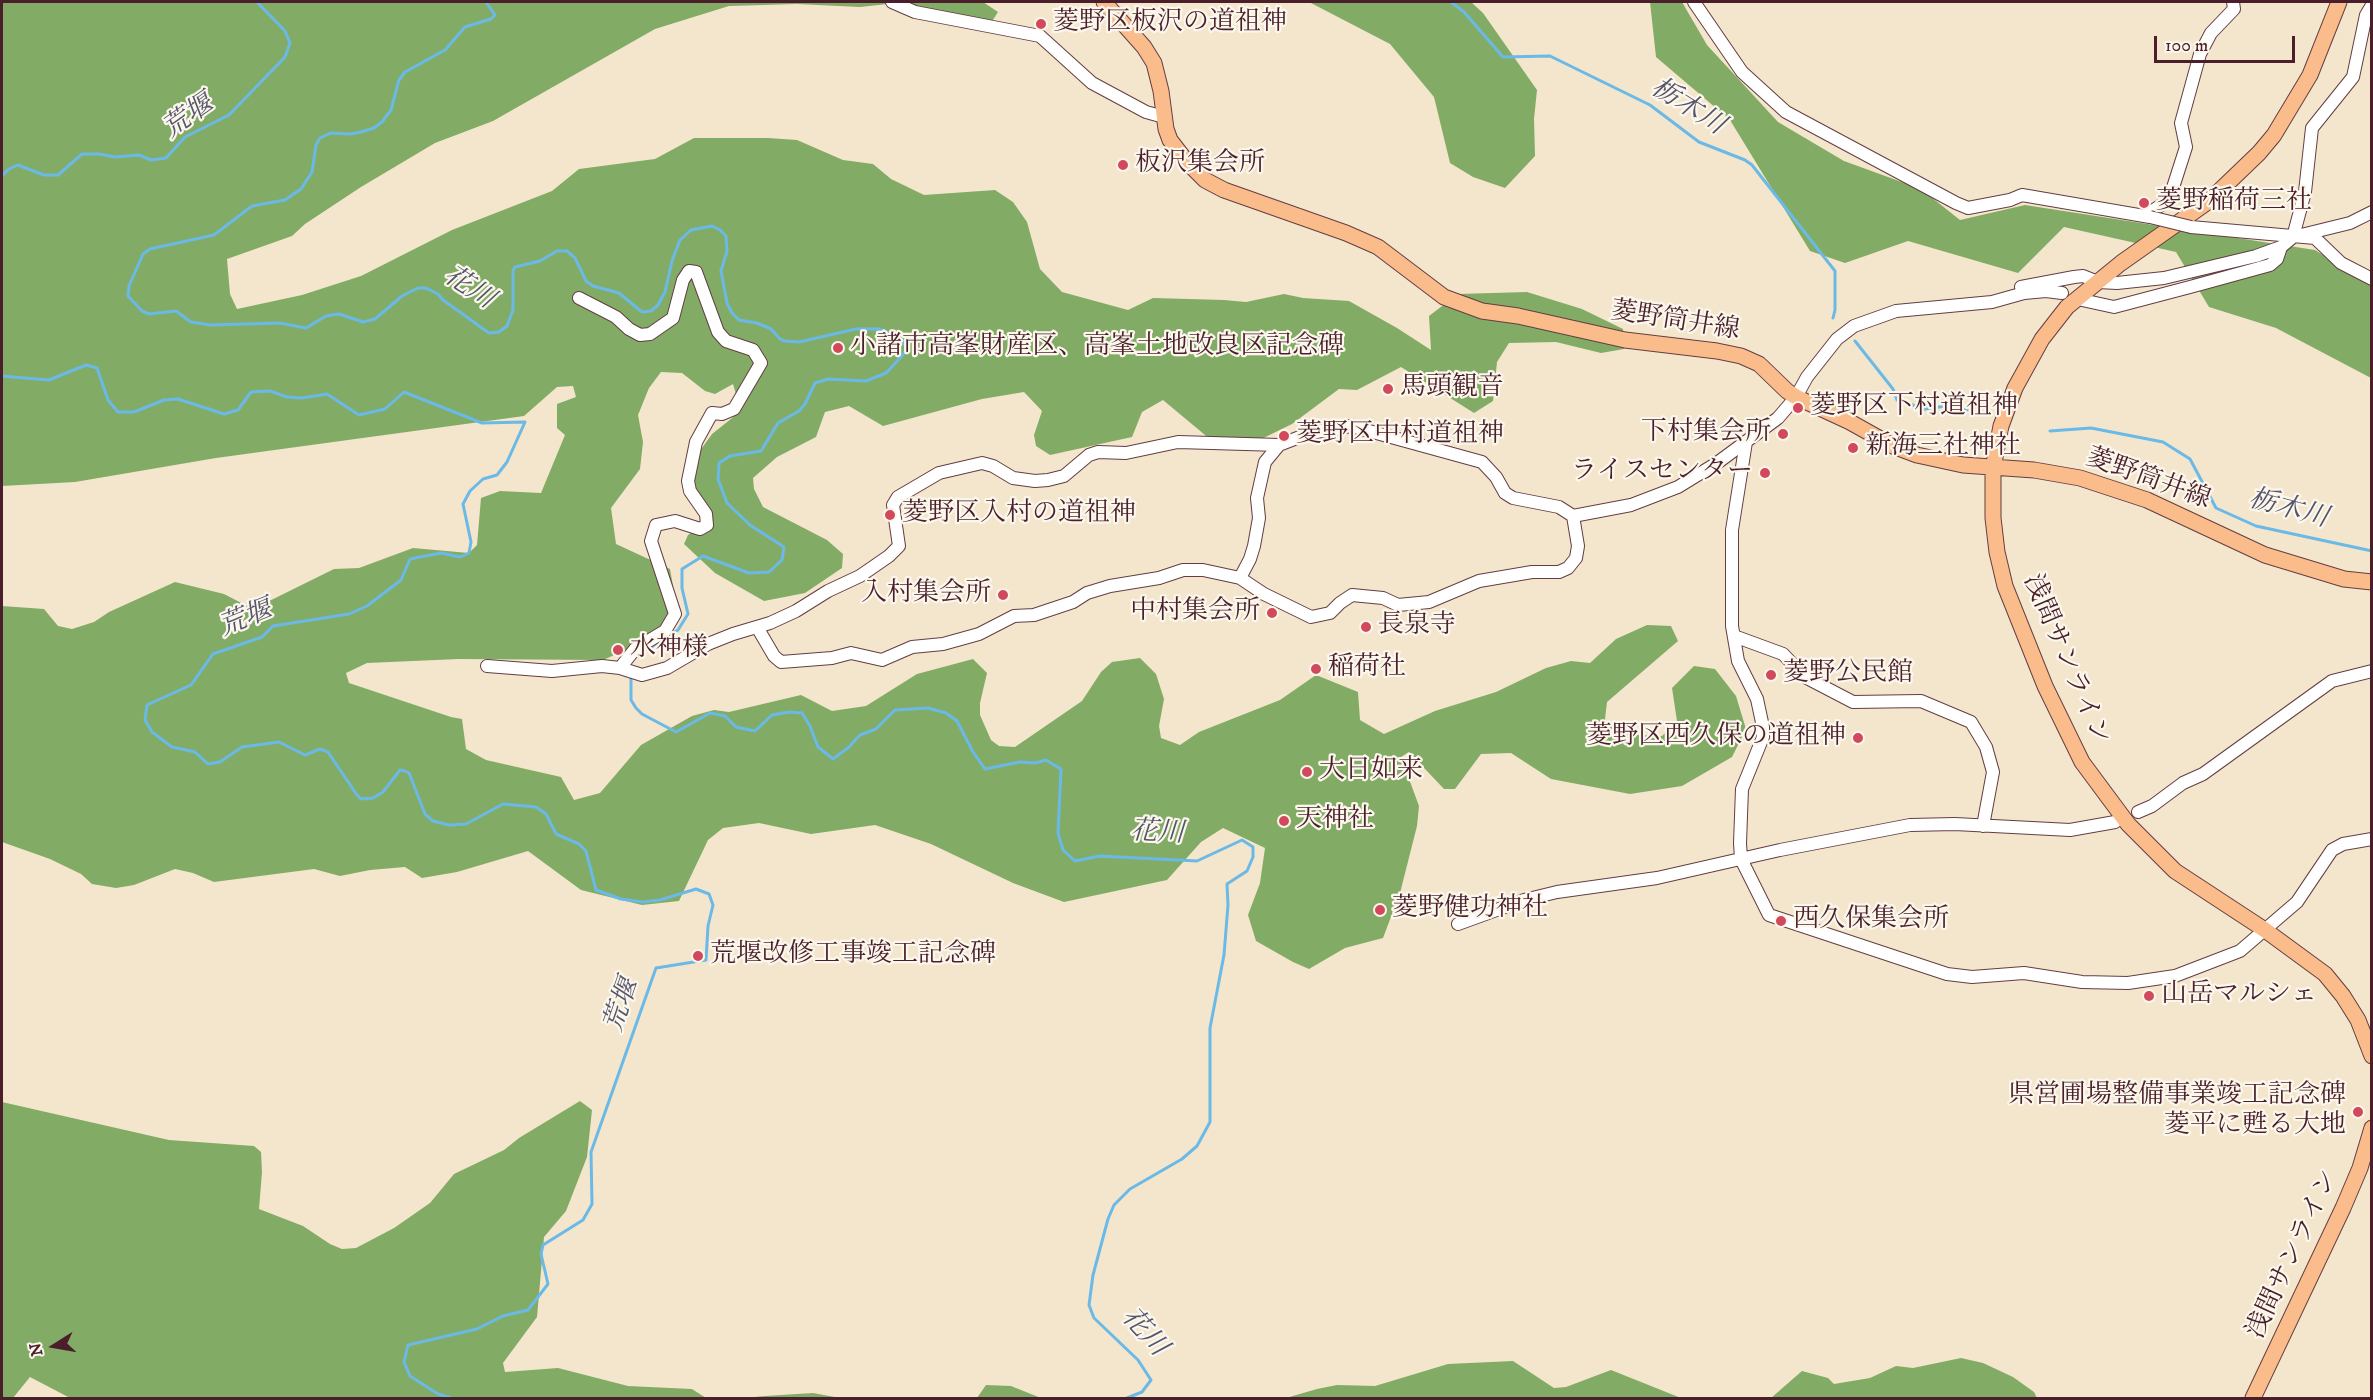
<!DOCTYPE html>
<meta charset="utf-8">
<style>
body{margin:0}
#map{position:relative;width:2373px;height:1400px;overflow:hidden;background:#f4e6cc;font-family:"IM FELL DW Pica",serif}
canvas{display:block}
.frame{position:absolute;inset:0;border:3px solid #4a1f2b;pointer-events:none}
.north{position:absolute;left:24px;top:1316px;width:60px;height:60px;-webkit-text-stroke:4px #fbf7ec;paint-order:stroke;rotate:259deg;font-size:16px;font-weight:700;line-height:24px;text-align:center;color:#4a1f2b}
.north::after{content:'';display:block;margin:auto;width:21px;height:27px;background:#4a1f2b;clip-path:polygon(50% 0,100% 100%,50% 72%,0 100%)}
.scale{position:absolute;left:2154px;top:36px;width:141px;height:27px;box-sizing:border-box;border:3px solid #4a1f2b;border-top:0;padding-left:8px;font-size:18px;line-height:21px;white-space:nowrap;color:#4a1f2b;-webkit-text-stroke:4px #fbf7ec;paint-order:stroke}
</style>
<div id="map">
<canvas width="2373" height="1400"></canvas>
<div class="frame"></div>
<div class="north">N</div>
<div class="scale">100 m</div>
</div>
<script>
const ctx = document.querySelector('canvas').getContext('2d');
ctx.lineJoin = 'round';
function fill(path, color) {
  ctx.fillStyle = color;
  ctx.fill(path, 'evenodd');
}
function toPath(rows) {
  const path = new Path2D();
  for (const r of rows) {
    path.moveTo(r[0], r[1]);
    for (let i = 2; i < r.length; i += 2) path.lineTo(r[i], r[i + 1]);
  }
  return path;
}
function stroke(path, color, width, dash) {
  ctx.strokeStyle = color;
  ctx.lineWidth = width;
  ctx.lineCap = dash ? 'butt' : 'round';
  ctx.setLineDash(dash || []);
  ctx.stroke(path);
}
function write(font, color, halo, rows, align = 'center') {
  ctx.font = font + ' "IM FELL DW Pica","Noto Serif JP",serif';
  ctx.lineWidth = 4.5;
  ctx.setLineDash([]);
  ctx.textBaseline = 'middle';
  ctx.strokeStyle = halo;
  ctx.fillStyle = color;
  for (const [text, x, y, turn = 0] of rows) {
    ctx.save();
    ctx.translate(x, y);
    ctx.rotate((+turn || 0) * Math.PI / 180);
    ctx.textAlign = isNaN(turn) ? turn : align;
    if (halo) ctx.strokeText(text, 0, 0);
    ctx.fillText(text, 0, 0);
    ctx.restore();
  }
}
fill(toPath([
 [2,2,983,2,998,12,991,23,897,3,860,7,797,4,729,6,655,29,493,121,435,143,361,187,305,224,292,236,227,259,230,294,237,309,302,295,361,276,452,230,552,191,579,169,655,159,694,138,768,138,797,140,843,160,873,164,891,179,924,195,995,190,1013,202,1027,222,1040,269,1062,292,1128,310,1153,298,1224,300,1246,302,1284,294,1303,298,1349,301,1397,328,1431,350,1429,316,1458,294,1527,292,1582,309,1623,329,1624,349,1601,353,1556,342,1509,343,1497,362,1493,401,1474,413,1401,367,1357,390,1339,389,1292,424,1247,446,1211,440,1163,400,1142,412,1132,437,1050,455,1036,446,1034,435,1042,411,1024,392,982,399,883,426,849,406,825,412,816,437,777,457,753,478,754,489,763,507,827,540,843,554,842,568,805,593,764,601,715,573,684,544,688,535,706,522,689,466,712,434,741,411,733,384,715,394,705,391,682,373,661,372,649,388,638,415,643,442,640,469,611,508,616,544,670,569,674,592,668,613,653,638,603,660,459,659,367,663,346,673,349,683,451,717,462,719,466,749,486,760,561,777,574,800,600,793,641,745,692,716,714,710,729,712,801,695,832,711,866,706,917,674,973,659,987,673,980,703,980,715,991,740,999,746,1015,747,1082,701,1101,672,1112,662,1140,658,1156,674,1164,699,1159,726,1161,738,1180,745,1199,732,1280,700,1316,675,1358,692,1360,720,1384,734,1435,711,1496,692,1546,668,1571,661,1590,663,1616,639,1647,625,1671,626,1678,641,1607,702,1605,719,1618,734,1662,736,1677,721,1672,688,1694,666,1715,669,1736,696,1746,729,1732,757,1682,786,1630,794,1551,779,1511,753,1481,754,1455,789,1444,789,1409,752,1401,757,1419,806,1417,826,1400,893,1383,938,1345,948,1309,969,1293,962,1256,941,1248,915,1260,883,1265,848,1223,828,1201,842,1167,880,1064,902,1013,883,931,844,875,825,811,834,759,823,723,828,708,840,679,901,642,905,581,890,528,851,457,872,422,878,405,867,370,870,340,876,314,869,214,882,193,873,175,869,134,885,116,888,92,884,81,874,50,859,2,842,2,606,44,609,58,626,72,629,94,622,109,612,175,582,224,594,253,609,334,569,359,568,413,548,469,553,477,545,481,498,500,491,541,493,565,435,557,428,557,404,576,397,573,386,557,387,524,416,216,458,75,482,2,486],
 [1309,2,1471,2,1483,13,1537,90,1534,119,1535,156,1505,188,1473,177,1450,163,1434,97,1390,44],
 [1650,2,1682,2,1707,45,1778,122,1844,161,1921,189,1960,220,2025,205,2315,250,2371,285,2371,378,2276,328,2209,307,2176,252,2064,227,2018,273,1908,241,1845,263,1810,251,1730,120,1656,57],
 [580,1101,592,1110,587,1157,566,1211,544,1237,537,1317,503,1363,505,1372,558,1368,628,1386,692,1389,706,1398,70,1398,30,1377,13,1398,2,1398,2,1102,169,1140,254,1146,261,1152,262,1172,259,1209,303,1226,330,1244,342,1249,356,1248,394,1228,430,1203,454,1174,504,1150,519,1138],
 [1961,1358,1983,1363,2013,1377,2034,1392,2037,1398,1771,1398,1802,1371,1828,1378,1834,1384,1870,1378,1896,1366,1913,1368],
 [1513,1361,1554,1388,1566,1387,1611,1370,1681,1398,1286,1398,1317,1389,1337,1385,1375,1386,1448,1364],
 [986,1385,1011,1386,1041,1398,977,1398],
 [813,1393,840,1398,744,1398,765,1396]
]), '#82ac65');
stroke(toPath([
 [486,2,495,15,491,19,465,27,445,50,405,72,399,80,391,110,382,122,374,128,361,132,350,134,331,133,320,138,316,145,312,172,301,189,285,200,252,206,214,235,150,249,143,254,129,286,128,296,142,311,149,314,176,311,191,322,210,325,280,323,306,328,326,316,339,314,363,322,375,319,402,296,418,288,426,288,438,294,443,300,489,333,499,332,507,326,513,310,513,271,515,267,540,261,557,251,567,251,575,258,586,281,593,286,619,293,642,312,651,311,658,305,665,292,672,261,680,240,691,230,712,226,720,230,726,236,727,251,721,271,727,303,732,313,739,320,757,323,771,329,780,339,785,341,799,342,856,329,879,329,894,335,902,340,906,348,903,355,886,373,866,381,828,379,815,383,805,404,799,411,778,423,761,451,730,456,719,463,718,479,727,503,750,525,784,547,782,560,769,572,749,573,703,556,682,569,682,588,688,614,678,630,648,649],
 [1451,2,1464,12,1503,57,1550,56,1650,105,1699,142,1745,160,1752,165,1835,271,1835,310,1833,318],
 [2,176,9,169,18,165,44,175,58,175,82,154,99,154,115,157,139,155,151,160,166,158,185,137,229,115,285,57,290,43,285,31,257,2],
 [1855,341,1893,389,1897,400,1925,409,1946,406,1967,410],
 [2,376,49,380,86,365,97,368,108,400,118,412,134,412,164,400,178,399,224,414,238,410,251,392,270,391,287,397,302,398,327,394,359,415,385,409,404,392,482,423,525,422,507,462,497,475,483,479,470,491,463,504,471,542,469,553,460,557,441,553,410,559,401,580,367,606,349,614,273,626,262,637,213,654,191,685,147,705,145,720,152,732,172,747,195,752,208,764,220,762,242,747,279,742,305,755,320,749,328,752,357,795,361,799,373,798,383,792,400,770,405,771,409,773,425,814,433,821,449,825,466,824,503,804,536,807,546,814,556,834,579,844,586,851,596,890,621,899,643,902,660,900,696,889,709,894,713,905,708,926,706,960,656,968,591,1152,592,1204,583,1220,543,1245,541,1254,548,1284,528,1310,503,1316,477,1329,408,1345,404,1362,410,1376,438,1394,451,1398],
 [2050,431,2091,428,2163,442,2190,459,2216,508,2256,526,2372,551],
 [631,677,631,700,636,708,642,714,676,732,710,713,725,716,736,727,755,731,772,715,789,712,802,713,810,726,818,747,833,759,849,747,860,735,876,729,895,710,928,708,946,713,957,721,973,752,985,769,1020,762,1035,763,1046,760,1061,769,1058,833,1063,850,1075,861,1100,856,1197,861,1242,840,1253,847,1253,857,1247,871,1227,884,1228,905,1224,955,1210,1028,1210,1122,1197,1146,1182,1159,1130,1189,1114,1205,1108,1219,1093,1275,1089,1305,1094,1318,1138,1360,1151,1380,1142,1392,1127,1398]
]), '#6bb9e6', 3);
const minor = toPath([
 [892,2,915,12,1040,36,1092,83,1146,112,1164,117],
 [1694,2,1742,72,1786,112,1956,203,1968,208,2010,200,2022,195,2150,217],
 [2146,215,2169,200,2186,147,2181,123,2200,54,2211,33,2234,9,2233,2],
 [2191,227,2315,238,2341,263,2372,279],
 [2293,237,2305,192,2312,128,2353,77,2366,15,2372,5],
 [2021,287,2074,277,2083,276,2098,282,2117,283,2164,278,2256,256,2281,247,2293,237,2350,223,2372,212],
 [579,298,616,317,629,329,640,335,650,334,673,318,683,280,689,271,696,272,718,332,726,341,753,350,761,363,734,409,722,414,712,413,696,442,688,481,690,491,706,514,707,525,700,529,675,521,656,525,651,541,675,614,665,631,635,649,620,668],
 [2082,300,2114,307,2190,287,2270,265,2277,259,2281,247],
 [1746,442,1732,530,1732,626,1738,661,1757,699,1763,727,1763,737,1742,789,1740,843,1741,859,1769,915,1947,974,1972,977,2024,973,2082,982,2128,983,2175,976,2240,951,2297,902,2332,850,2343,844,2372,839],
 [1240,578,1250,559,1254,546,1259,518,1257,498,1265,462,1279,445],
 [757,627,774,656,781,662,832,658,851,653,882,660,912,647,943,644,979,634,1014,616,1034,615,1073,602,1087,593,1110,586,1159,578,1183,570,1203,570,1240,578,1264,594,1311,617,1330,613,1340,603,1352,595,1383,598,1398,605,1429,602,1479,581,1532,572,1559,572,1568,568,1576,558,1578,546,1573,516],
 [1734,636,1783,654,1805,677,1853,702,1921,701,1971,722,1986,747,1993,772,1983,826],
 [487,666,552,671,602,666,620,668,642,675,667,668,708,644,733,634,770,623,796,611,828,591,860,576,889,556,899,546,893,505,898,497,939,473,982,463,993,466,1013,478,1035,481,1048,480,1064,476,1089,455,1098,452,1126,453,1178,442,1279,445,1310,433,1351,426,1482,462,1496,477,1505,493,1513,498,1559,507,1573,516,1631,505,1678,487,1717,463,1778,418,1796,397,1807,377,1837,339,1854,326,1896,311,1992,302,2024,293,2046,291,2062,293],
 [2138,812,2152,806,2183,783,2203,774,2332,681,2372,671],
 [1458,924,1524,900,1557,892,1657,878,1780,850,1910,825,1955,824,2070,830,2115,822]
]);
const major = toPath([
 [1104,2,1144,47,1154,63,1161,91,1166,129,1170,140,1187,162,1205,180,1224,190,1346,233,1378,247,1444,297,1482,311,1518,316,1625,340,1717,351,1741,356,1759,364,1787,391,1796,397,1850,422,1893,446,1917,455,1963,465,2034,470,2080,478,2147,500,2265,555,2344,579,2372,582],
 [2339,2,2310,75,2274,135,2259,153,2209,201,2121,263,2067,307,2042,339,2015,388,2001,426,1993,468,1993,518,1997,552,2005,586,2045,686,2082,762,2128,824,2175,871,2265,930,2325,974,2343,996,2358,1020,2372,1056],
 [2253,1398,2343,1208,2360,1168,2372,1128]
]);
stroke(minor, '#643d43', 14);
stroke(major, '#643d43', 17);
stroke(minor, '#fff', 12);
stroke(major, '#fabc8b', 15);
const minorBridge = toPath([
 [2150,217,2191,227]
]);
stroke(minorBridge, '#643d43', 14, []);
stroke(minorBridge, '#fff', 12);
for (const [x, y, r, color] of [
 [1041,24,6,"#d1495b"],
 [1123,165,6,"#d1495b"],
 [2144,203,6,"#d1495b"],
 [838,348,6,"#d1495b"],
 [1388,389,6,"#d1495b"],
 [1798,408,6,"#d1495b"],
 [1783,434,6,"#d1495b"],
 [1284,436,6,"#d1495b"],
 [1853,448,6,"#d1495b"],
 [1765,473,6,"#d1495b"],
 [890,515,6,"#d1495b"],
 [1003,595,6,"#d1495b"],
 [1272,613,6,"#d1495b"],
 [1366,627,6,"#d1495b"],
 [618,650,6,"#d1495b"],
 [1316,669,6,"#d1495b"],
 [1771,675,6,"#d1495b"],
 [1858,738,6,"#d1495b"],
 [1307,772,6,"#d1495b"],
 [1284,821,6,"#d1495b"],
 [1380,910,6,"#d1495b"],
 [1781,921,6,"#d1495b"],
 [698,956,6,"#d1495b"],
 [2149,996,6,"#d1495b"],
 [2358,1112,6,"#d1495b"]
]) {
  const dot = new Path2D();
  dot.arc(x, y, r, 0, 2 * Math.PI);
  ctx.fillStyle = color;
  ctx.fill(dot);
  stroke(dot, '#fbf7ec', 2);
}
write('26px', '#4a1f2b', '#fbf7ec', [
 ["菱野区板沢の道祖神",1053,24],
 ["板沢集会所",1135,165],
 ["菱野稲荷三社",2156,203],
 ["小諸市高峯財産区、高峯土地改良区記念碑",850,348],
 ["馬頭観音",1400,389],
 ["菱野区下村道祖神",1810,408],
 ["下村集会所",1771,434,"right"],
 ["菱野区中村道祖神",1296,436],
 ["新海三社神社",1865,448],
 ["ライスセンター",1753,473,"right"],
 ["菱野区入村の道祖神",902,515],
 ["入村集会所",991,595,"right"],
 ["中村集会所",1260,613,"right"],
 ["長泉寺",1378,627],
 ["水神様",630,650],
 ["稲荷社",1328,669],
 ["菱野公民館",1783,675],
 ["菱野区西久保の道祖神",1846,738,"right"],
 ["大日如来",1319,772],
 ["天神社",1296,821],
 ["菱野健功神社",1392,910],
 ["西久保集会所",1793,921],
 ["荒堰改修工事竣工記念碑",710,956],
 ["山岳マルシェ",2161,996],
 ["県営圃場整備事業竣工記念碑",2346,1097,"right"],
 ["菱平に甦る大地",2346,1127,"right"]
], 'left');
write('26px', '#4a1f2b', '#fbf7ec', [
 ["菱野筒井線",1675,322,9],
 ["菱野筒井線",2148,480,20],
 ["浅間サンライン",2065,660,67],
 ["浅間サンライン",2294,1255,-65]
]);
write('italic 27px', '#56556c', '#fbf7ec', [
 ["栃木川",1687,108,32],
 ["荒堰",189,118,-35],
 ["花川",468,289,33],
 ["栃木川",2288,510,15],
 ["荒堰",246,620,-22],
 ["花川",1157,834,3],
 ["荒堰",623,1006,-71],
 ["花川",1143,1333,48]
]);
</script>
